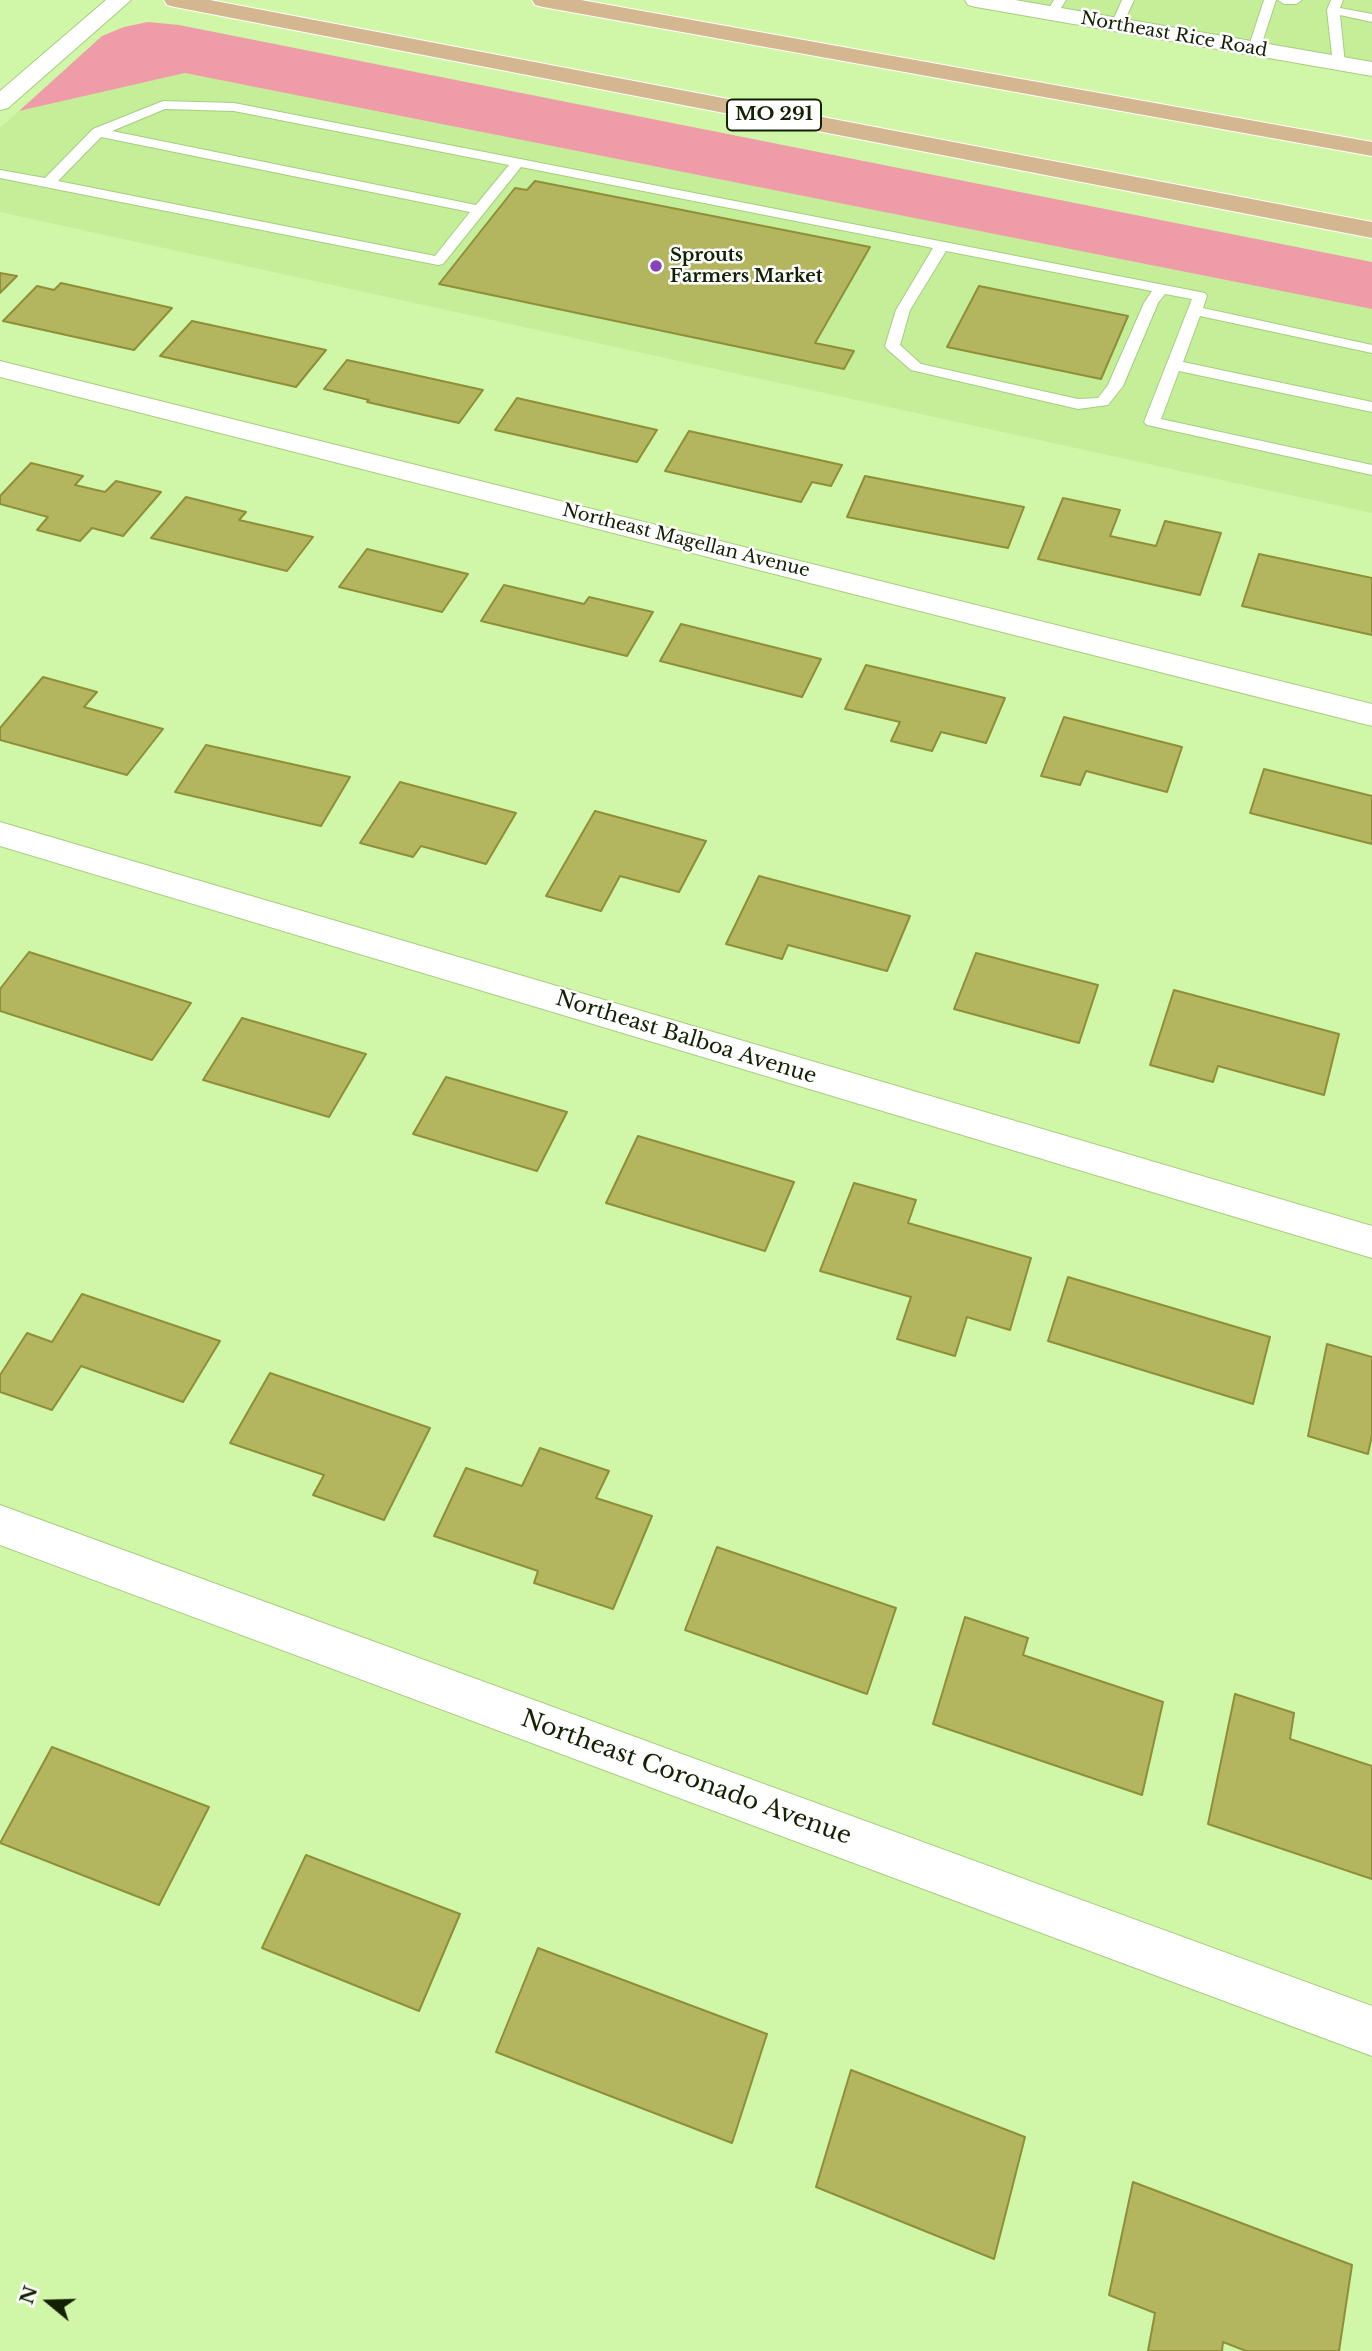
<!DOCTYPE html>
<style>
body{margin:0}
#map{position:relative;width:1372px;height:2351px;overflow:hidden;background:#d0f6a8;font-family:"Libre Baskerville",serif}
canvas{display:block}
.north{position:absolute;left:14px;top:2267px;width:70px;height:70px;-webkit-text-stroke:5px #fff;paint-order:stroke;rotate:289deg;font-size:19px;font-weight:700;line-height:28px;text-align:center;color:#132103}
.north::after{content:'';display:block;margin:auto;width:24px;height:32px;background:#132103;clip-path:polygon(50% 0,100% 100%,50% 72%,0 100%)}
</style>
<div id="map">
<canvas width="1372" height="2351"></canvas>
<div class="north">N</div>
</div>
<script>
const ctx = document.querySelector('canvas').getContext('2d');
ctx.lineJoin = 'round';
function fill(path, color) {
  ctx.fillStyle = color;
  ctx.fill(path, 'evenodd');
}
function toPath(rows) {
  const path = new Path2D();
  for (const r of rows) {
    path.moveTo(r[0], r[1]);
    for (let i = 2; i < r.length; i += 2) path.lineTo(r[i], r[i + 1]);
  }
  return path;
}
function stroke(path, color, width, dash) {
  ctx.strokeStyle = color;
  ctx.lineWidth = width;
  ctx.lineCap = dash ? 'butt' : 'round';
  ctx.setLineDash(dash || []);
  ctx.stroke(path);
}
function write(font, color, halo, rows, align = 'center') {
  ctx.font = font + ' "Libre Baskerville",serif';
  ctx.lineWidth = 5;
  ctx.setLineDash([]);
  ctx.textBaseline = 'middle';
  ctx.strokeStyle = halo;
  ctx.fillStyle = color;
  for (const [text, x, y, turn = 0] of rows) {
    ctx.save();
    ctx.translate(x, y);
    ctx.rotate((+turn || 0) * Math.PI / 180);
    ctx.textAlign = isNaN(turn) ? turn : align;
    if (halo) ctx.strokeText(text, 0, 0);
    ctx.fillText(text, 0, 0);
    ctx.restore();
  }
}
fill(toPath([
 [1007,0,1372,0,1372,64],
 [185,73,1372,309,1372,513,0,212,0,128,19,111]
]), '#c4ee98');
fill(toPath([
 [148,22,179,25,1372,262,1372,309,185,73,19,111,102,36,124,27]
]), '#ef9ca9');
const building = toPath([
 [535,181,870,247,815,343,854,351,844,369,439,284,515,188,527,190,535,181],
 [0,273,17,276,0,293,0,273],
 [61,283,172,308,134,350,3,321,37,286,54,290,61,283],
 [979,286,1128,316,1101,379,947,347,979,286],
 [192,321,326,350,296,387,160,356,192,321],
 [347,360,483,390,459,423,367,402,369,400,324,389,347,360],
 [517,398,657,430,637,462,495,430,517,398],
 [689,431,842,465,831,486,812,482,801,502,665,471,689,431],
 [31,463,83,476,75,485,105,492,116,481,161,492,123,536,92,528,80,541,37,530,48,517,0,504,0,496,31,463],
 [865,476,1024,507,1008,548,847,517,865,476],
 [186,497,246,512,239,520,313,537,287,571,151,538,186,497],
 [1063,498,1120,510,1110,536,1156,546,1165,521,1221,533,1200,595,1038,559,1063,498],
 [367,549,468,574,442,612,339,587,367,549],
 [1259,554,1372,578,1372,635,1242,606,1259,554],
 [504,585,584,604,589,597,653,612,627,656,481,621,504,585],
 [681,624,821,659,802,697,660,661,681,624],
 [866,665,1005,698,986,743,941,732,932,751,891,741,900,722,845,709,866,665],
 [43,677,97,692,84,707,163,729,127,775,0,740,0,728,43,677],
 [1064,717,1182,747,1167,792,1086,771,1080,785,1041,776,1064,717],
 [206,745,350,777,321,826,175,792,206,745],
 [1264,769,1372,796,1372,844,1250,813,1264,769],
 [400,782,516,813,486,864,421,846,413,857,360,843,400,782],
 [595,811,706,841,679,892,620,876,601,911,546,896,595,811],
 [759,876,910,916,887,971,788,945,782,959,726,944,759,876],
 [29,952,191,1003,152,1060,0,1011,0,989,29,952],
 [976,953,1098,985,1079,1043,954,1009,976,953],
 [1174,990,1339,1034,1324,1095,1218,1066,1213,1082,1150,1065,1174,990],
 [242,1018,366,1054,329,1117,203,1080,242,1018],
 [446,1077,567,1112,537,1171,413,1134,446,1077],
 [638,1136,794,1182,765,1251,606,1203,638,1136],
 [854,1183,916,1200,908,1223,1031,1258,1010,1330,967,1317,955,1356,897,1339,911,1297,820,1271,854,1183],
 [1068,1277,1270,1337,1253,1404,1048,1341,1068,1277],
 [82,1294,220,1341,183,1402,81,1366,52,1410,0,1392,0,1375,27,1333,52,1342,82,1294],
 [1327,1344,1372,1357,1372,1435,1368,1454,1308,1436,1327,1344],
 [270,1373,430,1428,384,1520,313,1495,324,1475,230,1443,270,1373],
 [540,1448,609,1471,596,1498,652,1516,613,1609,534,1583,538,1571,434,1536,466,1468,522,1486,540,1448],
 [717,1547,896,1608,867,1694,685,1630,717,1547],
 [965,1617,1028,1638,1023,1655,1163,1702,1142,1795,933,1724,965,1617],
 [1235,1694,1294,1713,1290,1739,1372,1766,1372,1879,1208,1824,1235,1694],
 [52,1747,209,1807,159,1905,0,1843,52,1747],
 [306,1855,460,1914,419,2011,262,1948,306,1855],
 [538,1948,767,2034,732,2143,496,2052,538,1948],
 [851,2070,1025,2137,994,2259,816,2187,851,2070],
 [1133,2182,1352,2265,1339,2351,1246,2351,1223,2342,1222,2351,1148,2351,1155,2313,1109,2295,1133,2182]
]);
fill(building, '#b3b55f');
stroke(building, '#8e8f38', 2);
const service = toPath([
 [1054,0,1066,0,1056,16,1048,16,1046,13,1054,0],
 [1122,0,1134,0,1121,28,1113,28,1111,25,1122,0],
 [1264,0,1276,0,1260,49,1254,53,1248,49,1264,0],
 [1278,0,1302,0,1296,4,1284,4,1278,0],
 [1331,0,1343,0,1340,8,1372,14,1372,22,1340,15,1345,64,1339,68,1333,64,1327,10,1331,0],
 [163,101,234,103,1205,293,1207,296,1203,308,1372,345,1372,353,1200,316,1183,362,1372,402,1372,412,1179,371,1161,419,1372,465,1372,475,1147,425,1144,422,1192,299,1165,294,1158,303,1123,386,1108,405,1078,409,911,370,887,349,885,346,896,310,933,248,521,167,443,264,438,265,0,178,0,170,45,178,93,129,163,101],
 [165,109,234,111,509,165,476,205,112,131,165,109],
 [101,137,470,212,435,256,58,181,101,137],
 [946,251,1152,291,1144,303,1108,385,1098,398,1078,399,921,364,900,345,910,310,946,251]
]);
const minor = toPath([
 [106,0,131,0,8,108,0,110,0,91,106,0],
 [965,0,1015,0,1372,62,1372,76,976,7,968,5,965,0],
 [0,361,1372,704,1372,726,0,377,0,361],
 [0,822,1372,1226,1372,1258,0,846,0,822],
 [0,1505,1372,2006,1372,2056,0,1545,0,1505]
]);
const primary = toPath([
 [164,0,210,0,1372,222,1372,238,175,7,167,5,164,0],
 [532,0,581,0,1372,142,1372,156,543,7,535,5,532,0]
]);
stroke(service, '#a7cc7f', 2);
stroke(minor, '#a7cc7f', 2);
stroke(primary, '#fff', 2);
fill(service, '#fff');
fill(minor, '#fff');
fill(primary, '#d4b690');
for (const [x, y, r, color] of [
 [656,266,7,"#8842b5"]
]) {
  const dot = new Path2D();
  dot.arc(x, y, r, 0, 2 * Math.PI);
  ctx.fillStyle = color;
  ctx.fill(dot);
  stroke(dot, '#fff', 2.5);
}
write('18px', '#132103', '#fff', [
 ["Northeast Rice Road",1174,35,10],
 ["Northeast Magellan Avenue",686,541,14]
]);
write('bold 18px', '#132103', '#fff', [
 ["Sprouts",670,256],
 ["Farmers Market",670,277]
], 'left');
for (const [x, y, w] of [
 [774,115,94]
]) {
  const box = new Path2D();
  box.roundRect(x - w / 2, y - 15.5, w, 31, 5);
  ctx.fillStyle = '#fff';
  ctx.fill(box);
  stroke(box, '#132103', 2);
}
write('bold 19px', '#132103', null, [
 ["MO 291",774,115]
]);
write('21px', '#132103', '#fff', [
 ["Northeast Balboa Avenue",686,1038,17]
]);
write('24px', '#132103', '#fff', [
 ["Northeast Coronado Avenue",686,1778,20]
]);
</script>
